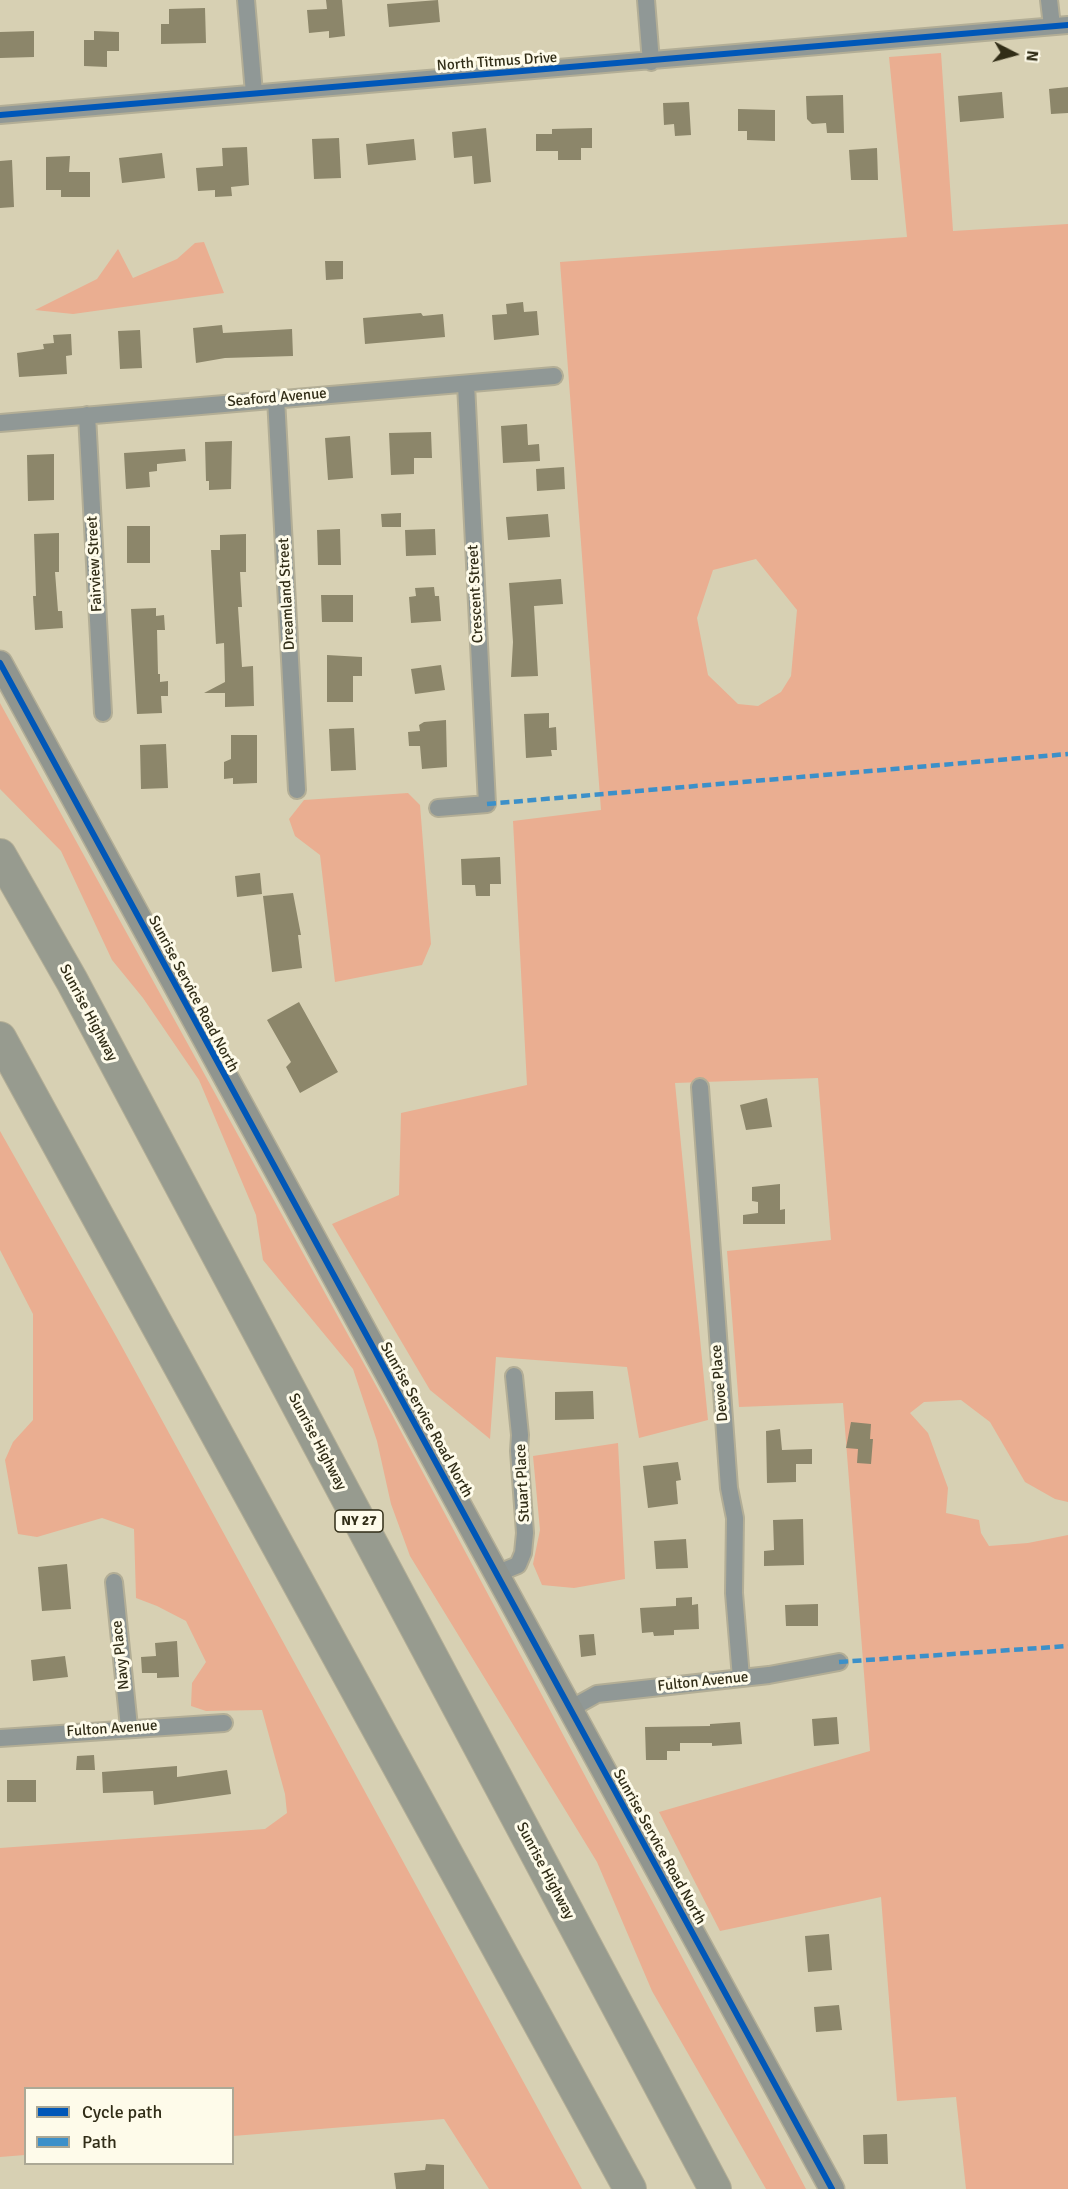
<!DOCTYPE html>
<style>
body{margin:0}
#map{position:relative;width:1068px;height:2189px;overflow:hidden;background:#d7d0b3;font-family:Signika,sans-serif}
canvas{display:block}
.legend{position:absolute;left:24px;top:2087px;width:210px;height:78px;box-sizing:border-box;background:#fefbea;border:2px solid #aca996;margin:0;padding:8px 10px;list-style:none;font-size:18px;color:#312d17}
.legend li{display:flex;align-items:center;gap:12px;height:30px}
.legend b{width:30px;border:2px solid #aca996}
.north{position:absolute;left:984px;top:24px;width:60px;height:60px;-webkit-text-stroke:4px #fefbea;paint-order:stroke;rotate:96deg;font-size:16px;font-weight:700;line-height:24px;text-align:center;color:#312d17}
.north::after{content:'';display:block;margin:auto;width:21px;height:27px;background:#312d17;clip-path:polygon(50% 0,100% 100%,50% 72%,0 100%)}
</style>
<div id="map">
<canvas width="1068" height="2189"></canvas>
<ul class="legend">
<li><b style="height:8px;background:#0057b8"></b>Cycle path</li>
<li><b style="height:8px;background:#3c90c9"></b>Path</li>
</ul>
<div class="north">N</div>
</div>
<script>
const ctx = document.querySelector('canvas').getContext('2d');
ctx.lineJoin = 'round';
function fill(path, color) {
  ctx.fillStyle = color;
  ctx.fill(path, 'evenodd');
}
function toPath(rows) {
  const path = new Path2D();
  for (const r of rows) {
    path.moveTo(r[0], r[1]);
    for (let i = 2; i < r.length; i += 2) path.lineTo(r[i], r[i + 1]);
  }
  return path;
}
function stroke(path, color, width, dash) {
  ctx.strokeStyle = color;
  ctx.lineWidth = width;
  ctx.lineCap = dash ? 'butt' : 'round';
  ctx.setLineDash(dash || []);
  ctx.stroke(path);
}
function write(font, color, halo, rows, align = 'center') {
  ctx.font = font + ' Signika,sans-serif';
  ctx.lineWidth = 6;
  ctx.setLineDash([]);
  ctx.textBaseline = 'middle';
  ctx.strokeStyle = halo;
  ctx.fillStyle = color;
  for (const [text, x, y, turn = 0] of rows) {
    ctx.save();
    ctx.translate(x, y);
    ctx.rotate((+turn || 0) * Math.PI / 180);
    ctx.textAlign = isNaN(turn) ? turn : align;
    if (halo) ctx.strokeText(text, 0, 0);
    ctx.fillText(text, 0, 0);
    ctx.restore();
  }
}
fill(toPath([
 [941,53,953,231,1068,224,1068,1502,1055,1499,1025,1482,990,1422,961,1400,924,1402,910,1413,928,1433,948,1488,946,1513,979,1520,981,1533,989,1546,1028,1543,1068,1535,1068,2189,966,2189,956,2097,897,2101,881,1897,720,1931,659,1812,870,1751,843,1403,739,1407,727,1251,831,1240,818,1078,675,1083,708,1420,639,1438,627,1367,496,1357,490,1439,430,1390,332,1224,399,1195,401,1113,527,1085,513,821,601,810,560,262,907,237,889,57],
 [756,559,797,610,791,676,781,692,758,706,738,704,708,675,697,618,713,570],
 [204,242,224,293,73,314,35,310,97,279,118,249,133,278,177,259,195,243],
 [0,703,390,1411,806,2189,766,2189,652,1991,597,1862,410,1556,391,1504,377,1441,353,1369,263,1260,256,1215,199,1080,143,998,112,960,61,851,0,789],
 [408,793,420,805,431,944,422,965,335,982,320,855,295,836,289,819,304,800],
 [0,1131,116,1336,582,2189,489,2189,444,2119,233,2136,232,2088,26,2088,25,2155,0,2157,0,1848,265,1829,287,1813,285,1794,262,1710,206,1711,191,1706,192,1683,206,1662,186,1621,157,1606,136,1598,134,1529,102,1518,37,1537,18,1534,5,1460,13,1442,33,1420,33,1314,0,1250],
 [618,1443,625,1579,574,1588,542,1585,533,1564,540,1530,533,1456]
]), '#eaae91');
fill(toPath([
 [326,0,342,0,345,36,329,38,329,31,309,33,307,10,327,9],
 [438,0,440,22,389,27,387,4],
 [205,8,206,43,161,44,161,24,169,24,169,9],
 [34,31,34,57,0,58,0,32],
 [94,31,119,32,119,51,107,51,107,67,84,66,84,40,94,40],
 [1068,87,1068,113,1051,114,1049,89],
 [1002,92,1004,118,960,122,958,96],
 [843,95,844,133,827,133,826,123,812,124,807,119,806,96],
 [689,102,691,135,675,136,674,124,664,125,663,103],
 [738,109,775,110,775,141,747,140,747,131,738,131],
 [486,128,491,182,474,184,472,156,454,158,452,132],
 [592,128,592,148,581,148,581,160,558,160,558,151,536,151,536,134,552,134,552,129],
 [339,138,341,178,314,179,312,139],
 [414,139,416,160,368,165,366,144],
 [247,147,249,185,231,187,232,196,215,197,215,190,198,191,196,168,223,166,222,148],
 [877,148,878,180,851,180,849,150],
 [162,153,165,178,122,183,119,158],
 [70,156,69,172,90,172,90,197,61,197,61,190,46,190,46,157],
 [12,160,14,207,0,208,0,161],
 [325,261,343,261,343,279,326,280],
 [523,302,524,312,537,311,539,335,494,340,492,315,507,314,506,304],
 [421,313,423,316,443,314,445,337,365,344,363,318],
 [222,325,223,333,292,329,293,356,225,358,196,363,193,328],
 [140,330,142,368,120,369,118,331],
 [71,334,72,355,66,356,67,374,19,377,17,353,44,349,43,344,54,343,53,335],
 [527,424,528,445,539,444,540,461,503,463,501,426],
 [431,432,432,458,414,458,414,474,391,475,389,433],
 [350,436,353,478,328,480,325,438],
 [232,441,231,489,209,490,209,481,206,481,205,442],
 [185,449,186,461,157,464,157,471,149,472,150,487,126,489,124,453],
 [54,454,54,500,28,501,27,455],
 [564,467,565,489,537,491,536,469],
 [401,513,401,527,382,527,381,514],
 [548,514,550,537,508,540,506,517],
 [127,526,150,526,150,563,127,563],
 [340,529,341,565,318,565,317,530],
 [435,529,436,555,406,556,405,530],
 [59,533,59,572,55,572,58,611,62,611,63,628,35,630,33,596,36,596,34,534],
 [246,534,246,572,240,572,242,607,238,607,242,667,253,666,254,706,225,707,225,693,204,693,225,682,224,643,216,644,211,550,220,550,220,535],
 [561,579,563,604,534,606,538,676,511,677,513,642,509,583],
 [434,587,435,596,439,596,441,621,411,623,409,597,416,596,415,588],
 [321,595,353,595,353,622,322,622],
 [156,608,156,616,164,615,165,630,157,630,158,674,160,674,160,682,168,681,168,696,161,696,162,713,137,714,131,609],
 [327,655,362,657,362,676,353,676,353,702,327,702],
 [441,665,445,690,415,694,411,669],
 [549,713,549,728,556,727,557,750,551,750,552,756,526,758,524,714],
 [446,720,447,767,422,769,420,746,409,746,408,732,420,731,419,725,424,722],
 [354,728,356,770,331,771,329,729],
 [231,735,257,735,257,783,233,784,233,778,224,779,224,762,231,759],
 [166,744,168,788,141,789,140,745],
 [500,857,501,884,490,884,490,896,476,896,475,885,462,885,461,859],
 [260,873,262,894,237,897,235,876],
 [293,893,301,935,298,935,302,968,272,972,263,896],
 [299,1002,338,1072,300,1093,286,1067,291,1062,267,1020],
 [767,1098,772,1127,746,1130,740,1105],
 [780,1184,780,1210,785,1209,785,1224,743,1224,743,1215,758,1213,758,1202,752,1201,752,1187],
 [593,1391,594,1419,555,1420,555,1392],
 [851,1422,871,1424,870,1439,873,1439,871,1464,857,1463,858,1449,846,1448],
 [780,1429,782,1450,812,1449,812,1464,796,1464,796,1482,767,1483,766,1431],
 [678,1462,681,1480,676,1481,678,1504,648,1508,643,1466],
 [803,1519,804,1565,764,1566,764,1551,774,1550,773,1520],
 [686,1539,688,1568,656,1569,654,1541],
 [67,1564,71,1609,42,1611,38,1567],
 [692,1597,692,1605,698,1604,699,1629,674,1630,674,1635,654,1636,653,1632,642,1633,640,1608,676,1606,676,1598],
 [818,1604,818,1626,786,1626,785,1605],
 [594,1634,596,1655,581,1657,579,1635],
 [177,1641,179,1677,157,1678,157,1673,142,1673,141,1657,156,1656,155,1643],
 [65,1656,68,1677,33,1681,31,1660],
 [837,1717,839,1744,814,1746,812,1719],
 [740,1722,742,1744,712,1746,712,1743,680,1743,680,1751,667,1751,667,1760,646,1760,645,1727,710,1726,710,1724],
 [94,1755,95,1770,76,1770,77,1756],
 [177,1766,177,1777,227,1770,231,1794,154,1805,153,1791,103,1793,102,1772],
 [7,1780,36,1780,36,1802,7,1802],
 [829,1934,832,1970,808,1972,805,1936],
 [839,2005,842,2030,816,2032,814,2007],
 [887,2134,888,2164,864,2164,863,2135],
 [426,2164,444,2165,444,2189,396,2189,394,2173,425,2170]
]), '#8c866a');
const street = toPath([
 [246,0,254,93],
 [646,0,651,62],
 [1049,0,1052,26],
 [0,115,1068,25],
 [276,398,297,790],
 [87,415,103,713],
 [0,423,554,376],
 [438,808,487,804,466,384],
 [700,1087,729,1488,735,1518,734,1593,741,1678],
 [496,1574,518,1565,523,1553,525,1533,519,1451,520,1435,514,1376],
 [114,1582,129,1727],
 [570,1709,597,1694,769,1675,839,1662],
 [0,1738,224,1723]
]);
const secondary = toPath([
 [0,663,832,2189]
]);
const highway = toPath([
 [0,855,72,981,715,2189],
 [0,1038,630,2189]
]);
stroke(street, '#b3ae96', 20);
stroke(secondary, '#b3ae96', 27);
stroke(highway, '#b3ae96', 34);
stroke(street, '#909896', 16);
stroke(secondary, '#90958f', 24);
stroke(highway, '#979b8f', 32);
stroke(toPath([
 [487,804,1068,754],
 [839,1662,1068,1646]
]), '#3c90c9', 4.5, [9, 4.5]);
stroke(toPath([
 [0,115,1068,25],
 [0,663,832,2189]
]), '#0057b8', 6);
for (const [x, y, w] of [
 [359,1521,48]
]) {
  const box = new Path2D();
  box.roundRect(x - w / 2, y - 11, w, 22, 4.5);
  ctx.fillStyle = '#fefbea';
  ctx.fill(box);
  stroke(box, '#312d17', 1.5);
}
write('bold 14px', '#312d17', null, [
 ["NY 27",359,1521]
]);
write('15px', '#312d17', '#fefbea', [
 ["North Titmus Drive",497,62,-4],
 ["Seaford Avenue",277,398,-5],
 ["Fairview Street",95,564,-93],
 ["Dreamland Street",287,594,-93],
 ["Crescent Street",476,594,-93],
 ["Sunrise Service Road North",193,994,62],
 ["Sunrise Highway",88,1013,62],
 ["Devoe Place",720,1383,-95],
 ["Sunrise Service Road North",426,1420,61],
 ["Sunrise Highway",317,1442,62],
 ["Stuart Place",523,1483,-93],
 ["Navy Place",121,1655,-96],
 ["Fulton Avenue",703,1682,-6],
 ["Fulton Avenue",112,1729,-4],
 ["Sunrise Service Road North",659,1847,61],
 ["Sunrise Highway",545,1871,62]
]);
</script>
